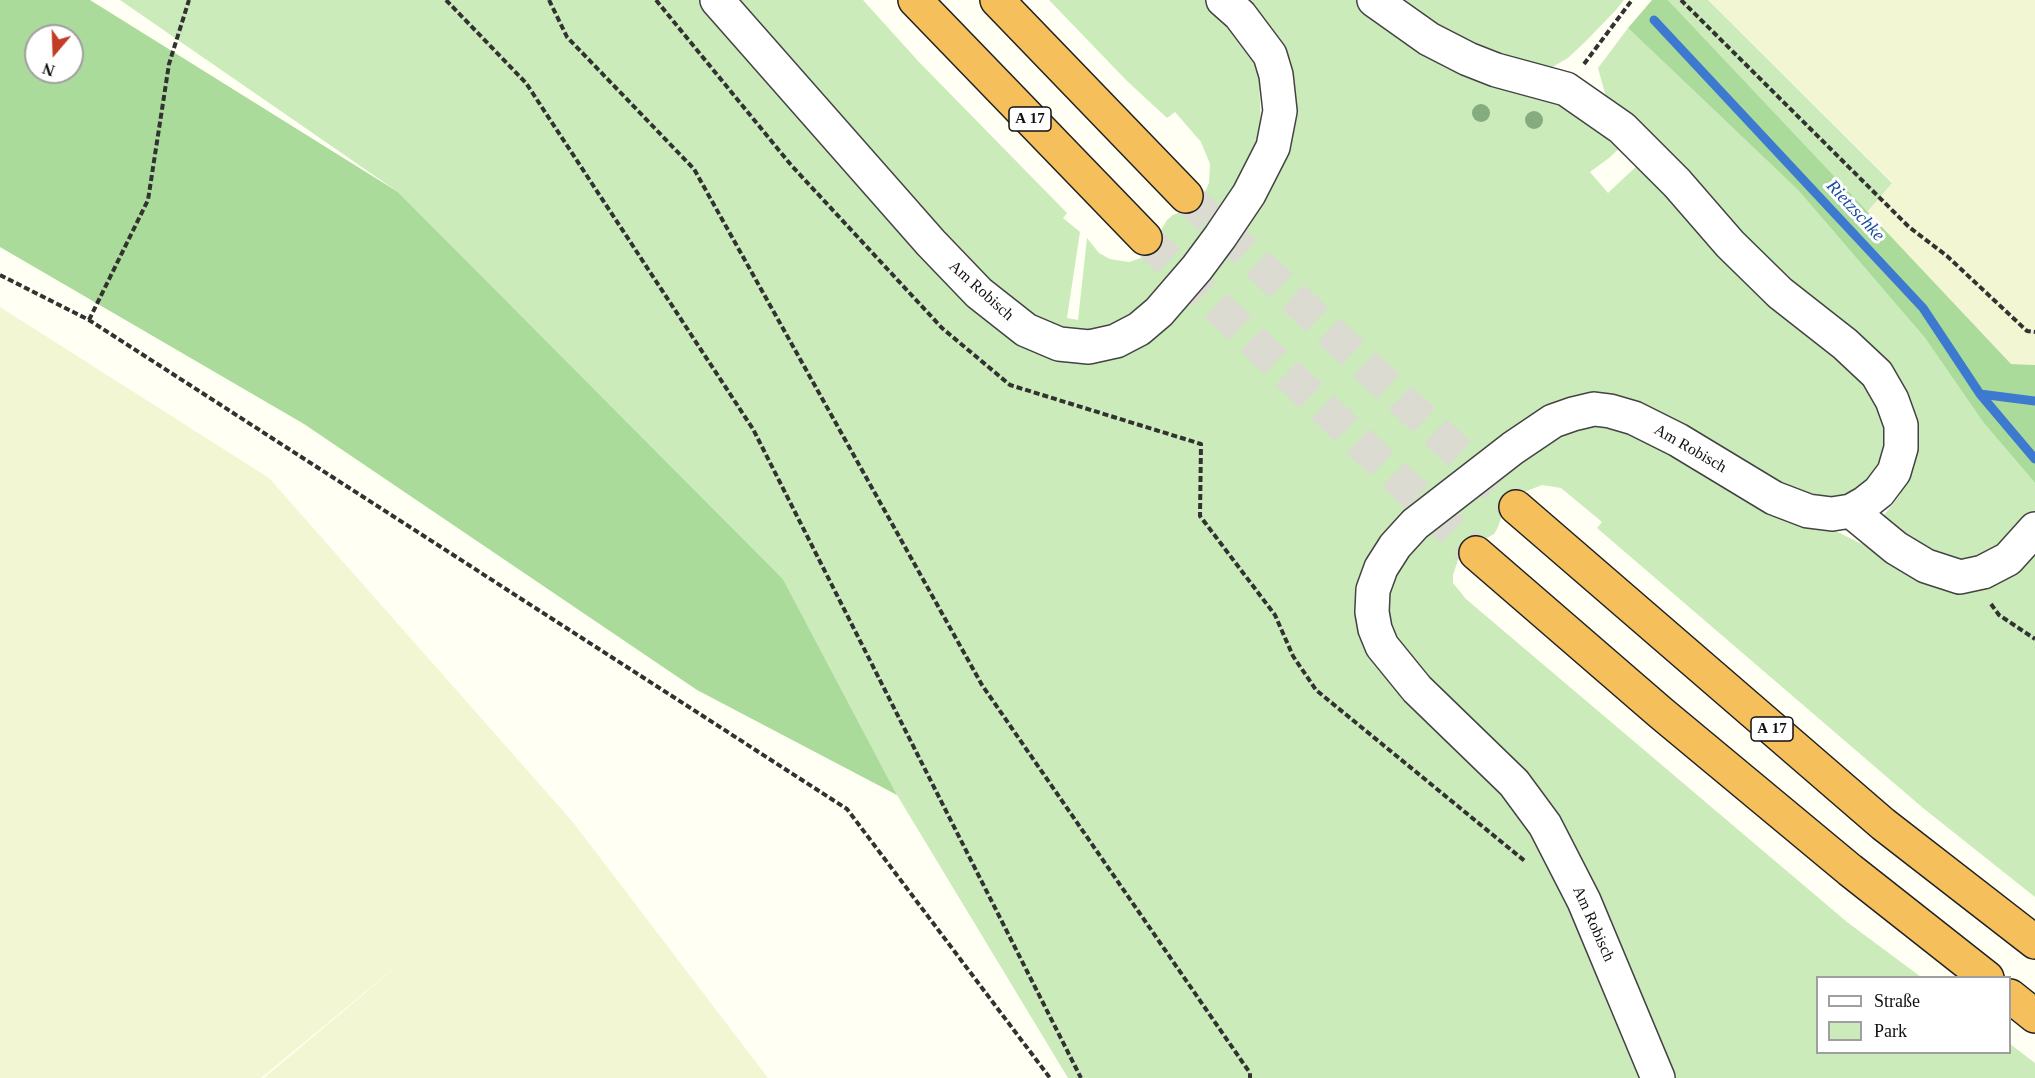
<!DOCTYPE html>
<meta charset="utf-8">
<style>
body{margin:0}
#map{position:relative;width:2035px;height:1078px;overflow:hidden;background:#fffff3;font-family:Georgia,serif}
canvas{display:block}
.legend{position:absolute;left:1816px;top:976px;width:195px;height:78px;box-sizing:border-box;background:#fff;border:2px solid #9f9f9f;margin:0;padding:8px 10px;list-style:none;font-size:18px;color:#101010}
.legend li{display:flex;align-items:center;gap:12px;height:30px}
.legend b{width:30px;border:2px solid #9f9f9f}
.north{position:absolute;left:24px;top:24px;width:60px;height:60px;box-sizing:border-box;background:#fff;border:2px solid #9f9f9f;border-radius:50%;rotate:199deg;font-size:16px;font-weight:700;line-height:24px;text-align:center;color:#101010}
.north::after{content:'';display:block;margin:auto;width:21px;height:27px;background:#c23c26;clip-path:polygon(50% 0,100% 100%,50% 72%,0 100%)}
</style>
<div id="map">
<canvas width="2035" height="1078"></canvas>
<ul class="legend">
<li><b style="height:8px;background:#fff"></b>Straße</li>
<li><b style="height:16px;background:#cbebbb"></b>Park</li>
</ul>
<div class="north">N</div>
</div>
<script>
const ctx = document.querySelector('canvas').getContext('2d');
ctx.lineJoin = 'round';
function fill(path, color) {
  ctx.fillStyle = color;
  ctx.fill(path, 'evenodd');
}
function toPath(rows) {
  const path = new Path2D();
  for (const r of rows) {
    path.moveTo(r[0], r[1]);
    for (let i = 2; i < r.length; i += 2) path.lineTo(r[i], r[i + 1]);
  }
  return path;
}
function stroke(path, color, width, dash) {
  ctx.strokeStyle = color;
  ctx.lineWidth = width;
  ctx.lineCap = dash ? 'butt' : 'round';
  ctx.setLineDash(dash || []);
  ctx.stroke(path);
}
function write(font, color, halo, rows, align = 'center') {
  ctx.font = font + ' Georgia,serif';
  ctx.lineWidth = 6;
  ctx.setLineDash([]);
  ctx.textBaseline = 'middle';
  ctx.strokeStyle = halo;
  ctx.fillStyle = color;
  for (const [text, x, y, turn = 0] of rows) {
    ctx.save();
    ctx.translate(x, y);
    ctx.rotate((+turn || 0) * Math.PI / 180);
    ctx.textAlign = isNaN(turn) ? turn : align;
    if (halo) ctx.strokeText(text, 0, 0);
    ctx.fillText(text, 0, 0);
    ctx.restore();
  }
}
fill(toPath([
 [1708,0,2035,0,2035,365,2011,364,1867,212,1892,182],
 [0,307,269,478,572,821,768,1078,264,1078,427,941,261,1078,0,1078]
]), '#f2f6d2');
fill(toPath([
 [120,0,711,0,980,298,1099,356,1286,144,1235,0,1362,0,1561,98,1625,143,1609,158,1590,172,1608,193,1643,160,1874,381,1893,458,1856,497,1806,499,1638,409,1502,447,1367,602,1526,803,1658,1078,1068,1078,897,795,783,579,398,192],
 [733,0,863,0,919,62,1067,213,1063,218,1080,232,1067,318,1078,320,1087,238,1099,253,1110,259,1129,262,1144,257,1148,253,1167,220,1173,215,1195,207,1202,199,1209,183,1210,164,1201,142,1175,112,1167,118,1127,81,1049,0,1209,0,1242,31,1264,77,1259,81,1261,126,1246,171,1230,198,1170,278,1119,329,1064,335,996,292],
 [1388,0,1624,0,1615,11,1586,41,1568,58,1549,69,1496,63],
 [1668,0,1708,0,1892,183,1867,212],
 [1628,28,1798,190,1925,338,1983,422,2035,483,2035,519,1997,553,1962,566,1898,536,1884,515,1899,496,1913,465,1917,424,1796,291,1608,104,1598,68],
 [1612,422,1897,561,1952,585,2035,544,2035,897,1923,808,1597,528,1602,522,1561,488,1542,485,1514,496,1504,511,1497,529,1494,534,1463,552,1458,560,1453,575,1453,583,1466,599,1847,922,1921,977,1818,978,1818,1052,2010,1052,2010,1044,2035,1063,2035,1078,1675,1078,1590,883,1402,657,1386,618,1389,588,1402,562,1428,533,1565,428]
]), '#cbebbb');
fill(toPath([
 [0,0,90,0,398,192,783,579,897,795,697,690,304,424,0,247],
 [36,36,72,36,72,72,36,72],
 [1652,0,1668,0,2011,364,2035,365,2035,483,1983,422,1925,338,1798,190,1628,28]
]), '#abdb9b');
stroke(toPath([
 [1654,20,1923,308,1980,394,2035,459],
 [1980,394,2035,401]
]), '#3d79cf', 9);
stroke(toPath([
 [1186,196,1516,507],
 [1145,238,1476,553]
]), '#dbdbd1', 33, [33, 16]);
const minor = toPath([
 [717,0,931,243,979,293,1026,330,1059,344,1089,347,1116,341,1139,329,1159,312,1197,268,1220,237,1249,194,1273,147,1280,111,1276,75,1270,55,1240,15,1223,0],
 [1374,0,1429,39,1468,59,1496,70,1566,89,1622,128,1677,183,1730,244,1780,293,1845,344,1877,374,1892,400,1901,425,1901,448,1894,472,1879,492,1865,503,1851,511,1832,514,1808,511,1774,498,1678,440,1634,418,1610,411,1594,409,1573,414,1553,421,1513,448,1415,524,1395,546,1381,568,1373,590,1372,612,1375,629,1382,646,1417,689,1514,783,1545,825,1584,901,1658,1078],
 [1851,511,1896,548,1926,566,1960,577,1983,572,2008,559,2035,529]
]);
const highway = toPath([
 [915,0,1145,238],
 [997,0,1186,196],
 [1516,507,1883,824,2035,942],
 [1476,553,1661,713,1850,870,1987,978],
 [2010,996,2035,1016]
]);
stroke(minor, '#434343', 36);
stroke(highway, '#212121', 36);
stroke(toPath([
 [446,0,526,83,753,429,1081,1078],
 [549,0,567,37,694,169,982,685,1250,1073,1250,1078],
 [656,0,791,165,942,328,1010,385,1201,444,1200,516,1275,615,1293,656,1316,690,1526,862],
 [1681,0,1909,227,1947,256,2027,331,2035,332],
 [1584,64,1632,0],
 [0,275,89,320,847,809,1050,1078],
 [89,320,148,200,169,64,189,0],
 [1991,604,1999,615,2035,639]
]), '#323232', 4, [6, 3]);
stroke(minor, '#fff', 33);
stroke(highway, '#f5bf5b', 33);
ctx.fillStyle = '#84ac7e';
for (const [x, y] of [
 [1481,113],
 [1534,120]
]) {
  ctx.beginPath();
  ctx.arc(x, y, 9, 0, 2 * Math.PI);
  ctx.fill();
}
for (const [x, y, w] of [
 [1030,119,42],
 [1772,729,42]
]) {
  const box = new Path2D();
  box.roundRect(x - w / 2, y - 12, w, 24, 4.5);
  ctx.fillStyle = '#fff';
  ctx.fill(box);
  stroke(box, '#101010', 1.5);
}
write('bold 15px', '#101010', null, [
 ["A 17",1030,119],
 ["A 17",1772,729]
]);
write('16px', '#101010', '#fff', [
 ["Am Robisch",981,291,42],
 ["Am Robisch",1690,449,30],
 ["Am Robisch",1593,924,66]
]);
write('italic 18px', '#174ba4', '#fff', [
 ["Rietzschke",1855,211,47]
]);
</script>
